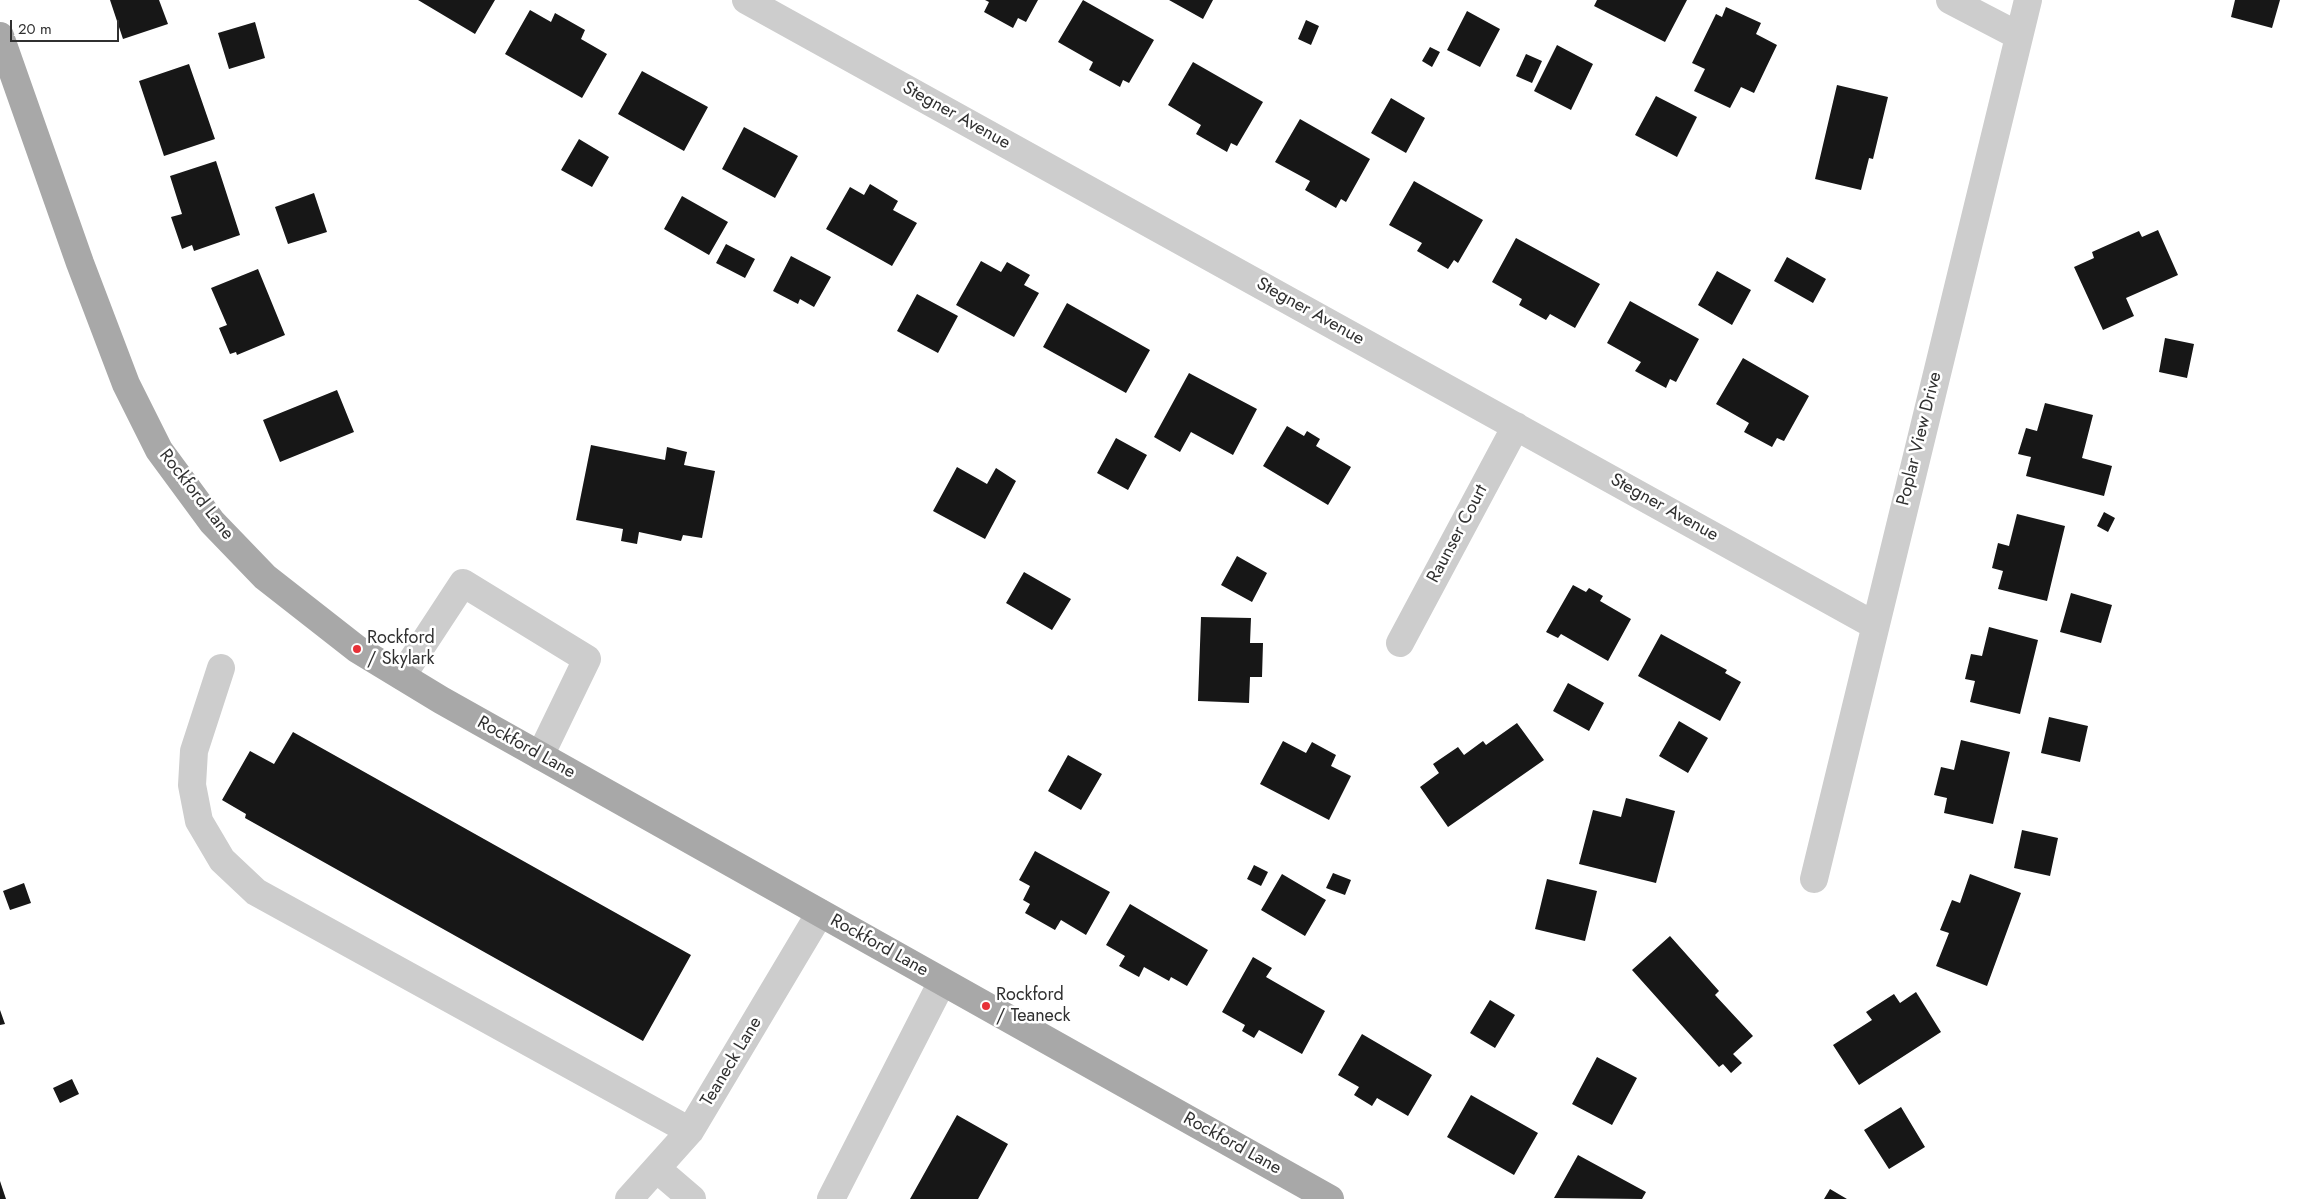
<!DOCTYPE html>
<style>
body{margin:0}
#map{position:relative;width:2311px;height:1199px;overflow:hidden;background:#fff;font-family:Jost,sans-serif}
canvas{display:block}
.scale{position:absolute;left:10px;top:20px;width:109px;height:22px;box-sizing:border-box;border:2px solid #303030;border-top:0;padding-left:6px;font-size:15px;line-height:18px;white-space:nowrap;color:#303030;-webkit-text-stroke:4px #fff;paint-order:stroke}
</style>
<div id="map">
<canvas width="2311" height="1199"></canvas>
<div class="scale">20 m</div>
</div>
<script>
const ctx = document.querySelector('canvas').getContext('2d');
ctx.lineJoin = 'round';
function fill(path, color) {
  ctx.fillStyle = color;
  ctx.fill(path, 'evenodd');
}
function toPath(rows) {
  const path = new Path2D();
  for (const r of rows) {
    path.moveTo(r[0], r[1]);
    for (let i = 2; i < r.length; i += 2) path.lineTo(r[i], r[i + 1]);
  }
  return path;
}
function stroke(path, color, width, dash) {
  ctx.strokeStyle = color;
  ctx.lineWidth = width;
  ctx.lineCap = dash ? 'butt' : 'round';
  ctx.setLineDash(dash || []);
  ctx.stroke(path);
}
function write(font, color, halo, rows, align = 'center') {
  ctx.font = font + ' Jost,sans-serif';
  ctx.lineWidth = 5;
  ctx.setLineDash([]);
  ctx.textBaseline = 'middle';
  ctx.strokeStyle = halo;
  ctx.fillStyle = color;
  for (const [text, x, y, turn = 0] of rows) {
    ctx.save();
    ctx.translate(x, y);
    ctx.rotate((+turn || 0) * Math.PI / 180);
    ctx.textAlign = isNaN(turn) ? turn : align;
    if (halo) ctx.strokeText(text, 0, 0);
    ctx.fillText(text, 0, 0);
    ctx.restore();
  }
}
fill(toPath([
 [110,0,159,0,168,24,123,39],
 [418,0,495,0,475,34],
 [985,0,1038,0,1026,22,1018,18,1013,28,984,12,989,2],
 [1083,0,1154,40,1129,83,1123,80,1120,87,1089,70,1093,62,1058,42],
 [1169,0,1213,0,1203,19],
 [1597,0,1687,0,1665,42,1594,6],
 [2235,0,2280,0,2272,28,2231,17],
 [1726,7,1761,23,1756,34,1777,45,1754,93,1741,87,1730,108,1694,91,1705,69,1692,63,1716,14,1722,17],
 [530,10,551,22,555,13,585,30,581,39,607,54,582,98,505,54],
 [1467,11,1500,29,1480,67,1447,50],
 [1306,20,1319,26,1311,45,1298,39],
 [255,22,265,58,229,69,218,33],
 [1557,45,1593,64,1571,110,1534,91],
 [1430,47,1440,52,1432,67,1422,61],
 [1526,54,1542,61,1532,83,1516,76],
 [1193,62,1263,102,1237,146,1231,143,1227,152,1196,134,1201,125,1168,105],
 [189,64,215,139,164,156,139,81],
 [642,71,708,107,684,151,618,114],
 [1837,85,1888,97,1873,159,1869,158,1861,190,1815,179],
 [1656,96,1697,117,1677,157,1635,135],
 [1391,98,1425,118,1406,153,1371,133],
 [1300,119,1370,159,1346,202,1341,199,1336,208,1305,190,1310,181,1275,162],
 [744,127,798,156,775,198,722,169],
 [579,139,609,157,592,187,561,170],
 [216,161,240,235,194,251,192,245,182,249,171,217,182,214,170,176],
 [1414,181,1483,220,1458,263,1454,260,1448,269,1417,251,1422,243,1389,225],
 [870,184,898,201,893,210,917,223,892,266,826,229,850,187,864,195],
 [314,193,327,232,288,244,275,207],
 [682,196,728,222,709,255,664,229],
 [2158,230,2178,275,2126,298,2134,316,2103,330,2074,267,2094,258,2092,252,2139,231,2142,237],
 [1516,238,1600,284,1575,328,1550,314,1546,320,1519,305,1522,299,1492,282],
 [726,244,755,259,745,278,716,263],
 [791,256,831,277,814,307,800,299,798,304,773,291],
 [1787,257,1826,279,1813,303,1774,281],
 [981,261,1001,272,1007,262,1030,275,1024,285,1039,293,1014,337,956,305],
 [258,269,285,335,237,355,236,352,230,354,219,328,227,325,211,288],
 [1717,271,1751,290,1732,325,1698,305],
 [917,294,958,316,938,353,897,331],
 [1630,301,1699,339,1676,382,1670,379,1666,388,1635,371,1641,362,1607,343],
 [1067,303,1150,350,1126,393,1043,347],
 [2165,338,2194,344,2187,378,2159,372],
 [1743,358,1809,396,1784,441,1777,438,1772,447,1744,432,1749,423,1716,404],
 [1189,373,1257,409,1233,455,1191,432,1180,452,1154,437],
 [337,390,354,432,280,462,263,420],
 [2045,403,2093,415,2082,458,2112,466,2104,496,2026,476,2031,457,2018,454,2026,428,2037,431],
 [1287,426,1304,436,1307,431,1320,439,1316,446,1351,467,1328,505,1263,466],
 [1116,438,1147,455,1128,490,1097,473],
 [591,445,665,460,667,447,687,452,684,465,715,471,702,538,683,535,681,541,639,532,637,544,621,541,623,529,576,520],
 [957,467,987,484,996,468,1016,481,985,539,933,511],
 [2104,512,2115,518,2108,532,2097,526],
 [2017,514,2065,526,2047,601,1998,589,2003,571,1992,568,1998,543,2009,546],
 [1237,556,1267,573,1252,602,1221,585],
 [1024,572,1071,599,1052,630,1006,603],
 [1573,585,1586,592,1589,588,1603,596,1600,601,1631,619,1608,661,1561,634,1558,638,1546,632],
 [2071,593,2112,605,2101,643,2060,632],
 [1201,617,1251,618,1250,643,1263,643,1262,677,1250,677,1249,703,1198,701],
 [1989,627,2038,640,2020,714,1970,702,1975,681,1965,679,1971,654,1982,656],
 [1661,634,1727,670,1725,673,1741,682,1720,721,1638,676],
 [1568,683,1604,703,1589,731,1553,711],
 [2049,717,2088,726,2080,762,2041,753],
 [1679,721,1708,738,1688,773,1659,756],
 [1517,723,1544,760,1448,827,1420,787,1439,773,1433,764,1458,747,1464,755,1483,741,1486,745],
 [293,732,691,955,643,1041,245,818,246,814,222,800,250,751,274,764],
 [1961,740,2010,752,1993,824,1944,813,1947,798,1934,795,1941,767,1954,770],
 [1283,741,1306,753,1312,742,1336,755,1331,766,1351,776,1329,820,1260,784],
 [1068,755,1102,774,1081,810,1048,791],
 [1626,798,1675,811,1656,883,1579,864,1593,810,1621,817],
 [2022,830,2058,838,2050,876,2014,868],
 [1035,851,1110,892,1086,935,1061,920,1055,930,1025,913,1030,904,1023,900,1030,886,1019,880],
 [1254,865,1268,872,1261,886,1247,879],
 [1333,873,1351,880,1345,895,1326,888],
 [1282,874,1326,900,1305,936,1261,910],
 [1970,874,2021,893,1987,986,1936,966,1949,933,1940,930,1952,900,1960,903],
 [1547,879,1597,891,1585,941,1535,929],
 [24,883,31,903,10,910,3,891],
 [1130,904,1208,950,1187,986,1171,977,1169,981,1144,967,1139,977,1119,966,1125,956,1106,945],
 [1670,936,1719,991,1715,995,1753,1036,1733,1054,1742,1063,1731,1073,1723,1064,1719,1067,1632,970],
 [1253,957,1272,968,1266,977,1325,1011,1302,1054,1259,1030,1254,1038,1242,1031,1245,1025,1222,1012],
 [1916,992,1941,1032,1859,1085,1833,1045,1872,1020,1866,1012,1894,994,1900,1003],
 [1490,1000,1515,1015,1495,1048,1470,1033],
 [0,1010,5,1024,0,1025],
 [1362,1034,1432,1075,1408,1116,1377,1098,1372,1106,1354,1095,1359,1087,1338,1075],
 [1597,1057,1637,1078,1612,1125,1572,1104],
 [72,1079,79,1094,60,1103,53,1088],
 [1471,1095,1538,1133,1514,1175,1447,1137],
 [1901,1107,1925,1147,1889,1169,1864,1130],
 [957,1115,1008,1144,978,1199,910,1199],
 [1578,1155,1646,1192,1642,1199,1554,1198],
 [0,1181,6,1199,0,1199],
 [1830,1189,1847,1199,1824,1199]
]), '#171717');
stroke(toPath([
 [746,0,1874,625],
 [1950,0,2019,36],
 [1400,643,1516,426],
 [221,668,194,751,192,785,199,821,222,860,256,892,690,1131],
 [402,676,463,583,587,659,540,756],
 [1814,879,2028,0],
 [657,1169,692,1199],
 [629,1199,690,1131,820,913],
 [831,1199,942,982]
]), '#cdcdcd', 28);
stroke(toPath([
 [0,36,80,263,126,384,159,450,212,522,265,577,357,649,441,700,1330,1199]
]), '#a8a8a8', 28);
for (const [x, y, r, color] of [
 [357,649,5,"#e73138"],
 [986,1006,5,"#e73138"]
]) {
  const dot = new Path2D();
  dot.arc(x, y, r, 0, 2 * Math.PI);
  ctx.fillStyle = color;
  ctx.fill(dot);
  stroke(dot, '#fff', 2);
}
write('18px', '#303030', '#fff', [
 ["Stegner Avenue",956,116,29],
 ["Stegner Avenue",1310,312,29],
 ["Poplar View Drive",1920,439,-76],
 ["Rockford Lane",196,495,52],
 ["Stegner Avenue",1664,508,29],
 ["Raunser Court",1458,534,-62],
 ["Rockford Lane",526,748,29],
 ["Rockford Lane",879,946,29],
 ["Teaneck Lane",732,1062,-59],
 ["Rockford Lane",1232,1144,29]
]);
write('18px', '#303030', '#fff', [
 ["Rockford",367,639],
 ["/ Skylark",367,660],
 ["Rockford",996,996],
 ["/ Teaneck",996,1017]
], 'left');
</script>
